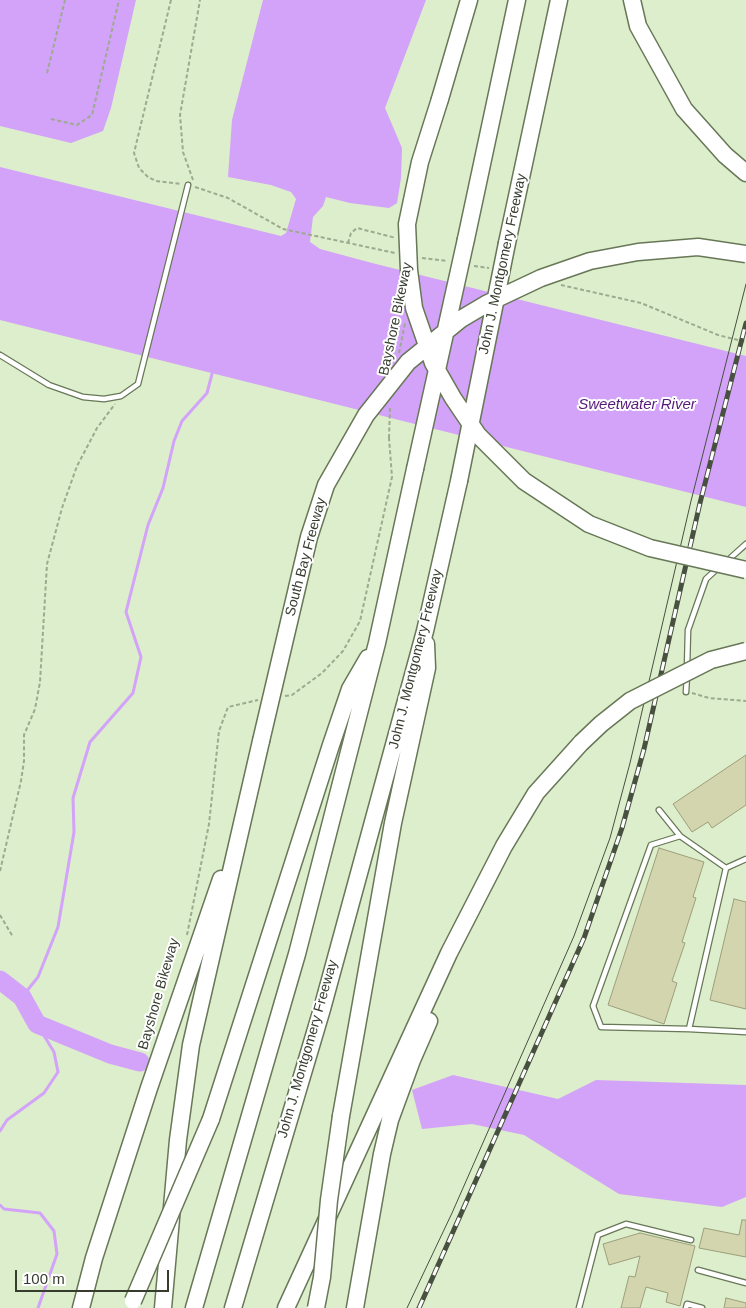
<!DOCTYPE html>
<style>
body{margin:0}
#map{position:relative;width:746px;height:1308px;overflow:hidden;background:#dceecb;font-family:Arial,sans-serif}
canvas{display:block}
.scale{position:absolute;left:15px;top:1270px;width:154px;height:22px;box-sizing:border-box;border:2px solid #363d2f;border-top:0;padding-left:6px;font-size:15px;line-height:18px;white-space:nowrap;color:#363d2f;-webkit-text-stroke:4px #fff;paint-order:stroke}
</style>
<div id="map">
<canvas width="746" height="1308"></canvas>
<div class="scale">100 m</div>
</div>
<script>
const ctx = document.querySelector('canvas').getContext('2d');
ctx.lineJoin = 'round';
function fill(path, color) {
  ctx.fillStyle = color;
  ctx.fill(path, 'evenodd');
}
function toPath(rows) {
  const path = new Path2D();
  for (const r of rows) {
    path.moveTo(r[0], r[1]);
    for (let i = 2; i < r.length; i += 2) path.lineTo(r[i], r[i + 1]);
  }
  return path;
}
function stroke(path, color, width, dash) {
  ctx.strokeStyle = color;
  ctx.lineWidth = width;
  ctx.lineCap = dash ? 'butt' : 'round';
  ctx.setLineDash(dash || []);
  ctx.stroke(path);
}
function write(font, color, halo, rows, align = 'center') {
  ctx.font = font + ' Arial,sans-serif';
  ctx.lineWidth = 4;
  ctx.setLineDash([]);
  ctx.textBaseline = 'middle';
  ctx.strokeStyle = halo;
  ctx.fillStyle = color;
  for (const [text, x, y, turn = 0] of rows) {
    ctx.save();
    ctx.translate(x, y);
    ctx.rotate((+turn || 0) * Math.PI / 180);
    ctx.textAlign = isNaN(turn) ? turn : align;
    if (halo) ctx.strokeText(text, 0, 0);
    ctx.fillText(text, 0, 0);
    ctx.restore();
  }
}
fill(toPath([
 [0,0,136,0,111,108,103,131,71,143,0,126],
 [263,0,426,0,385,108,402,148,401,178,397,203,389,208,350,203,326,197,323,206,313,217,310,242,320,249,372,263,746,356,746,507,0,320,0,167,281,236,286,233,296,199,291,192,271,185,228,177,232,120],
 [453,1075,558,1099,596,1080,746,1085,746,1197,722,1207,619,1194,524,1135,472,1124,422,1129,412,1090]
]), '#d3a2f9');
stroke(toPath([
 [22,997,38,977,58,927,74,832,73,798,90,742,133,693,141,657,126,612,148,525,163,488,174,441,182,421,207,393,212,374],
 [0,1131,7,1120,44,1093,58,1072,54,1052,37,1024],
 [0,1205,4,1209,40,1213,54,1231,57,1254,38,1308]
]), '#d3a2f9', 3);
stroke(toPath([
 [0,980,22,997,37,1024,110,1054,140,1062]
]), '#d3a2f9', 19);
const building = toPath([
 [746,755,746,805,712,828,708,822,692,832,673,804,746,755],
 [659,848,704,862,693,897,696,898,682,942,685,943,672,981,677,983,664,1024,608,1005,659,848],
 [734,899,746,902,746,1009,710,1000,734,899],
 [742,1220,746,1220,746,1257,699,1248,704,1228,739,1235,742,1220],
 [640,1233,695,1246,680,1306,666,1302,668,1293,646,1287,640,1308,621,1308,629,1276,635,1277,640,1256,609,1265,603,1244,640,1233],
 [726,1298,746,1303,746,1308,724,1308,726,1298]
]);
fill(building, '#d3d5ae');
stroke(building, '#9d9e7a', 1);
const lane = toPath([
 [0,355,49,385,83,397,104,399,121,396,138,384,188,185],
 [727,561,746,544],
 [687,668,688,630,706,579,719,567],
 [686,692,687,676],
 [659,810,680,836],
 [746,859,726,868,689,1029,746,1032],
 [689,1029,601,1027,593,1006,651,845,680,836,726,868],
 [698,1270,746,1283],
 [579,1308,598,1235,626,1224,691,1240],
 [686,1308,687,1304,702,1308]
]);
const highway = toPath([
 [632,0,638,26,684,109,725,155,746,173],
 [440,99,469,0],
 [466,239,517,0],
 [507,243,559,0],
 [341,1116,393,823,427,668,426,644],
 [211,1119,331,745,350,689,368,658],
 [81,1308,94,1258,149,1088,221,879],
 [163,1308,178,1140,191,1045,261,741],
 [194,1308,297,954,377,643,415,469],
 [233,1308,322,1009,425,631,459,481],
 [286,1308,449,953,504,846,536,793,581,743],
 [355,1308,382,1154,390,1120,412,1060,429,1021]
]);
stroke(lane, '#677757', 7);
stroke(highway, '#677757', 19);
stroke(toPath([
 [171,0,134,153,139,168,148,177,156,181,181,184],
 [47,73,65,0],
 [51,119,77,125,92,115,119,0],
 [193,180,183,152,180,115,200,0],
 [195,187,228,198,283,229,395,253],
 [348,243,351,233,357,228,396,238],
 [422,258,447,261],
 [474,266,489,268],
 [561,285,641,303,718,335,746,342],
 [692,693,709,698,746,701],
 [285,696,292,695,322,673,343,651,360,621,392,477,389,438],
 [0,871,21,781,24,761,24,735,35,709,40,682,47,564,62,508,77,466,97,428,115,404],
 [0,915,13,937],
 [187,935,209,824,219,731,228,707,258,700]
]), '#9caa8f', 2, [4, 2.5]);
stroke(lane, '#fff', 4.5);
stroke(highway, '#fff', 16);
stroke(toPath([
 [407,1308,452,1213,574,936,610,838,630,763,691,501,746,284]
]), '#485040', 1);
const rail = toPath([
 [419,1308,584,938,622,828,644,749,700,503,746,323]
]);
stroke(rail, '#485040', 5);
stroke(rail, '#fff', 3, [9]);
const highwayBridge = toPath([
 [440,99,420,162,407,224,409,270,414,308,433,363,453,398,478,435,524,481,589,524,650,548,746,570],
 [415,469,466,239],
 [459,481,507,243],
 [261,741,309,537,326,485,366,415,408,362,461,319,488,303,541,278,590,261,638,252,698,247,746,254],
 [581,743,601,724,630,701,711,660,746,651],
 [133,1301,211,1119],
 [316,1308,322,1277,329,1200,341,1116]
]);
stroke(highwayBridge, '#677757', 19, []);
stroke(toPath([
 [399,353,405,323],
 [389,438,390,407]
]), '#9caa8f', 2, [4, 2.5]);
stroke(highwayBridge, '#fff', 16);
write('14px', '#363d2f', '#fff', [
 ["John J. Montgomery Freeway",503,264,-78],
 ["Bayshore Bikeway",396,319,-78],
 ["South Bay Freeway",306,557,-75],
 ["John J. Montgomery Freeway",416,659,-76],
 ["Bayshore Bikeway",159,994,-74],
 ["John J. Montgomery Freeway",308,1049,-74]
]);
write('italic 15px', '#561979', '#fff', [
 ["Sweetwater River",637,405]
]);
</script>
